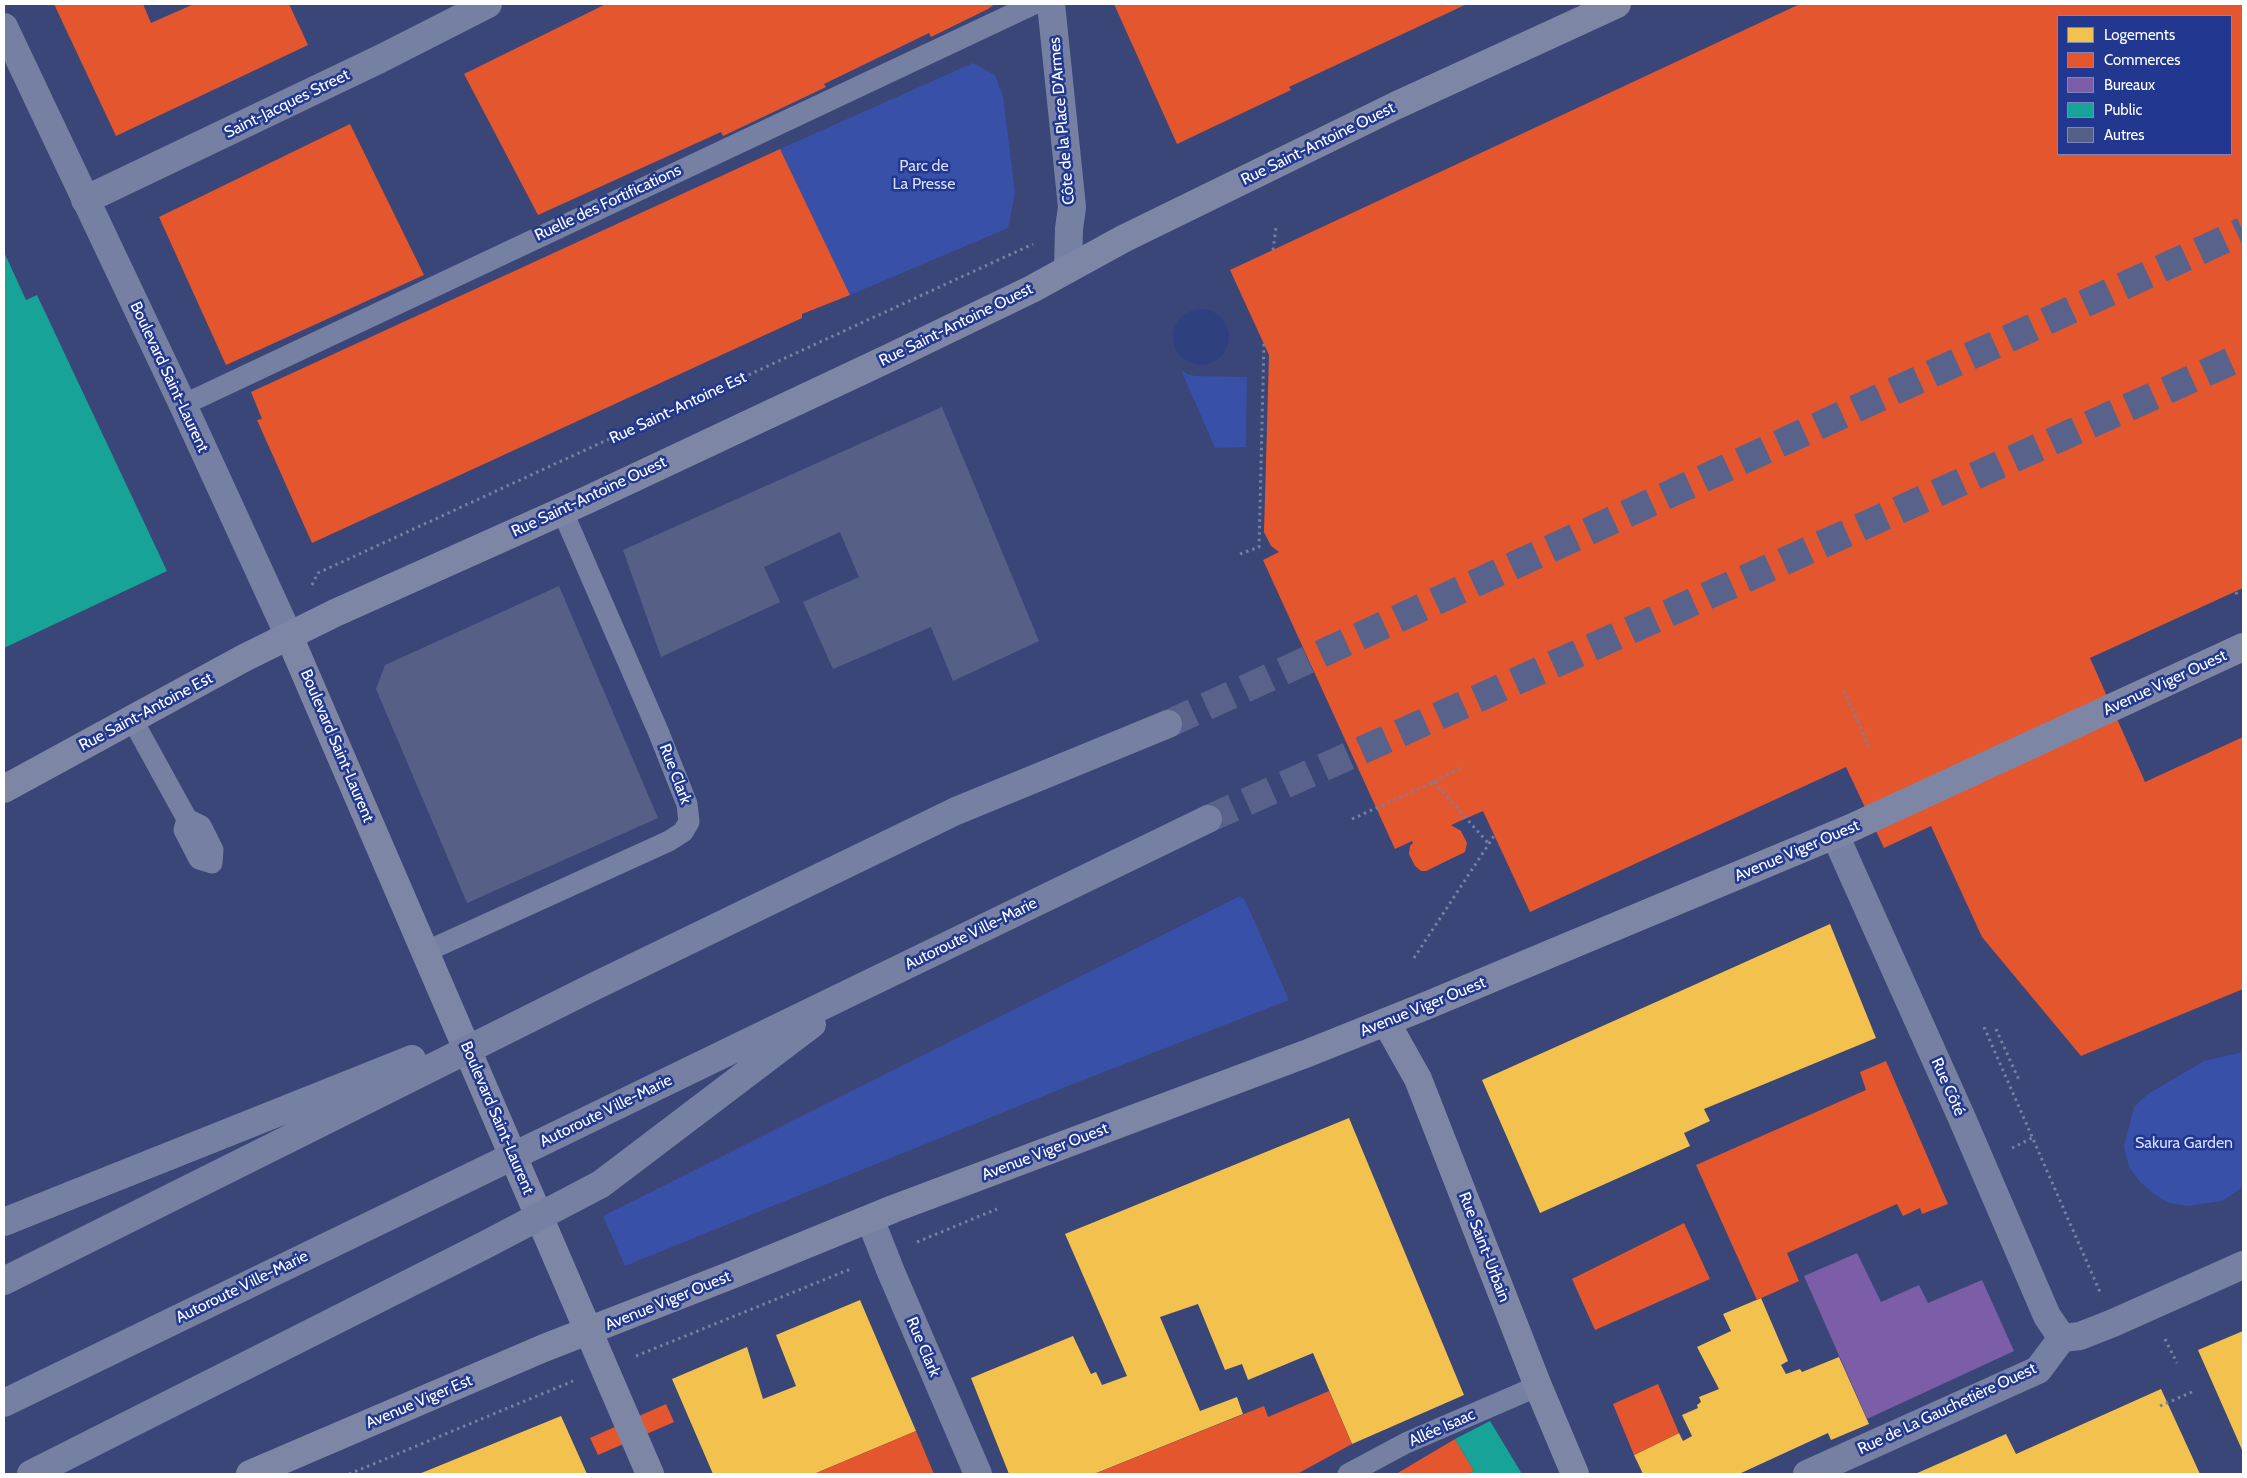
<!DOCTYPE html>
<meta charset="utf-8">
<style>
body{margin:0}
#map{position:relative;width:2247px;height:1478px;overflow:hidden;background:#3a4677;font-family:Cabin,sans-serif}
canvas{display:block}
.frame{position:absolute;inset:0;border:5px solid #fff;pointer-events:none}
.legend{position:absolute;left:2057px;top:15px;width:175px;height:140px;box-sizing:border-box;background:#213790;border:1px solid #7a87bc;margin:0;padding:6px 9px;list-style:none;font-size:15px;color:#fff}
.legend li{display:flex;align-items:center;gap:10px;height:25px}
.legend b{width:25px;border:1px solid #7a87bc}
</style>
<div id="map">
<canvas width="2247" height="1478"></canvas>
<div class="frame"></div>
<ul class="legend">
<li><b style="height:14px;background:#f2c14e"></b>Logements</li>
<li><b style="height:14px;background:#e4572e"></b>Commerces</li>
<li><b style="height:14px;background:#7b5ea7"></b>Bureaux</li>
<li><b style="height:14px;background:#17a398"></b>Public</li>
<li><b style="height:14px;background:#566087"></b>Autres</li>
</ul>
</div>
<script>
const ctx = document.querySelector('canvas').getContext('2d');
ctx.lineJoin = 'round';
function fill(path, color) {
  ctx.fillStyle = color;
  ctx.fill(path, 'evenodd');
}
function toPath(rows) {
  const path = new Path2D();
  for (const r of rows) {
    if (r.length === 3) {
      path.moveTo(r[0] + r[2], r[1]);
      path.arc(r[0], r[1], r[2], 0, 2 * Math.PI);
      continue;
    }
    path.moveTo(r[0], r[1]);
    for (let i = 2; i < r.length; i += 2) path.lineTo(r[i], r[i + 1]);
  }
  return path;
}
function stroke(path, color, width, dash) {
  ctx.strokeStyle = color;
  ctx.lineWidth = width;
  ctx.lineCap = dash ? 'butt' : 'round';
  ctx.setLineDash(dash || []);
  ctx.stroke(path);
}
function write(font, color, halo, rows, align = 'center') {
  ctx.font = font + ' Cabin,sans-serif';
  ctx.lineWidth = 5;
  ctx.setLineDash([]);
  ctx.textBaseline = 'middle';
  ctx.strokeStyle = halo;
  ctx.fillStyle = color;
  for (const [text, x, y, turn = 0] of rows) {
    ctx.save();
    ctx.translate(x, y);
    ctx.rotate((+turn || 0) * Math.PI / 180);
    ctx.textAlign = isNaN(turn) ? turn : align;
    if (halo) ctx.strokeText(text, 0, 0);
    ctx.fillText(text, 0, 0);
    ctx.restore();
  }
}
fill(toPath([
 [973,63,995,75,1003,96,1015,193,1008,228,850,295,780,149],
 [1181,370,1189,375,1197,376,1247,377,1246,447,1215,448],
 [1240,896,1245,900,1289,1000,1073,1084,625,1266,603,1216],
 [2243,1052,2243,1187,2222,1201,2188,1206,2169,1203,2154,1194,2140,1182,2129,1167,2124,1146,2134,1107,2148,1094,2204,1061]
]), '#3850a7');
fill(toPath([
 [1201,337,28]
]), '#2f4080');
fill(toPath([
 [1830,924,1876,1038,1704,1109,1710,1121,1684,1133,1690,1146,1540,1213,1482,1080],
 [1349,1118,1464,1395,1352,1444,1313,1353,1248,1380,1242,1364,1225,1370,1198,1304,1160,1317,1200,1411,1237,1397,1243,1414,1094,1474,1009,1474,971,1378,1073,1336,1091,1374,1096,1372,1102,1385,1127,1376,1065,1234],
 [1761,1298,1788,1361,1781,1365,1786,1374,1800,1369,1802,1372,1839,1357,1869,1424,1831,1440,1828,1433,1739,1474,1643,1474,1634,1455,1679,1433,1683,1441,1692,1436,1682,1415,1698,1408,1697,1405,1701,1402,1699,1397,1719,1389,1697,1347,1731,1331,1723,1314],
 [860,1300,916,1431,814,1474,713,1474,672,1379,747,1347,763,1399,796,1386,776,1335],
 [2243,1331,2243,1452,2198,1350],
 [2161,1389,2200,1474,1915,1474,2006,1434,2016,1454],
 [561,1416,587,1474,419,1474]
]), '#f2c14e');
fill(toPath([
 [54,4,143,4,151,23,194,4,289,4,308,45,116,136],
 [606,4,995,4,988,9,931,37,929,33,824,84,826,87,723,136,721,132,538,215,464,74],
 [1114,4,1467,4,1289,87,1291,90,1177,144],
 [1800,4,2243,4,2243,588,2090,658,2145,782,2243,737,2243,989,2081,1056,1982,937,1931,826,1884,848,1846,767,1530,912,1483,811,1451,825,1461,831,1467,843,1465,852,1426,871,1421,871,1415,866,1409,854,1410,846,1413,843,1412,841,1395,849,1263,560,1279,552,1271,546,1264,532,1269,355,1230,270],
 [2058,16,2231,16,2231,154,2058,154],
 [350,124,424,275,226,365,159,217],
 [780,149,850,295,802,314,802,318,312,543,257,420,262,419,251,392],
 [1886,1061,1948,1204,1922,1214,1920,1208,1903,1216,1897,1204,1787,1253,1799,1281,1757,1300,1696,1165,1866,1090,1860,1072],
 [1684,1223,1710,1279,1595,1330,1572,1279],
 [1658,1384,1679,1433,1634,1455,1613,1404],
 [1329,1391,1352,1444,1297,1474,1094,1474,1264,1406,1268,1417],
 [666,1404,674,1422,598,1455,590,1438],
 [916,1431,934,1474,814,1474],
 [1455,1439,1474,1471,1468,1474,1396,1474]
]), '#e4572e');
fill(toPath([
 [1857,1253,1881,1302,1919,1285,1928,1303,1982,1280,2014,1351,1867,1419,1804,1276]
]), '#7b5ea7');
fill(toPath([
 [4,252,26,300,37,295,167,571,4,648],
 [1490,1421,1522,1474,1468,1474,1474,1471,1455,1439]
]), '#17a398');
fill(toPath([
 [942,407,1039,641,953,681,931,627,833,669,803,602,859,577,840,532,764,567,780,602,661,657,623,550],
 [559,586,658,818,467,903,376,689,385,665]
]), '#566087');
stroke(toPath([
 [1168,724,2243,231],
 [1208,819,2243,356]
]), '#58628b', 28, [28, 14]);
stroke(toPath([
 [1273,250,1276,227],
 [1240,554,1259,547,1264,342],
 [312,585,318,573,331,567,1033,244],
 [2236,592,2238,597],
 [1844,691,1870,749],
 [1434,782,1489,844],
 [1352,819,1434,782,1464,766],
 [1414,958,1494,836],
 [1984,1027,2100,1292],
 [1996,1029,2019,1080],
 [2012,1148,2032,1138],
 [917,1242,997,1209],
 [2165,1339,2177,1363],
 [636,1356,853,1268],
 [2160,1406,2192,1392],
 [349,1474,573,1381]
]), '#7680a2', 3, [2.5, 4]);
stroke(toPath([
 [183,405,1034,4],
 [132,719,187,819,201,826,213,850,212,863,199,859,184,830,187,819],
 [425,952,669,841,683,832,689,822,687,804,658,731,562,510],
 [1348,1474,1406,1443,1538,1386]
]), '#7680a2', 21);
stroke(toPath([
 [1807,1474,2038,1370,2062,1338]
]), '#7680a2', 28);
stroke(toPath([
 [1835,835,1961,1116,2047,1316,2062,1338,2080,1336,2113,1323,2243,1265],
 [870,1219,891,1272,978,1474]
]), '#7680a2', 28);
stroke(toPath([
 [1051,4,1072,207,1069,229,1068,268],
 [4,27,183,405,289,636],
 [85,200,380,59,488,4]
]), '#7680a2', 28);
stroke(toPath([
 [289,636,650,1474],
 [4,789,244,658,335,613,587,500,889,358,1032,289,1123,239,1395,106,1617,4],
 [1386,1022,1418,1079,1538,1386,1575,1474],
 [250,1474,544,1348,734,1274,893,1209,1308,1053,1428,1005,1851,828,2243,647]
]), '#7e86a6', 28);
stroke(toPath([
 [4,1222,412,1059],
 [4,1281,593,987,956,811,1168,724],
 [4,1403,1208,819],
 [31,1474,483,1246,601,1184,812,1024]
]), '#7680a2', 28);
write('16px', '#fff', '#213790', [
 ["Saint-Jacques Street",287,104,-26],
 ["Côte de la Place D'Armes",1062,121,-95],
 ["Rue Saint-Antoine Ouest",1318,144,-26],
 ["Ruelle des Fortifications",608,203,-25],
 ["Rue Saint-Antoine Ouest",956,325,-26],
 ["Boulevard Saint-Laurent",169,377,65],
 ["Rue Saint-Antoine Est",678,408,-25],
 ["Rue Saint-Antoine Ouest",589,497,-25],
 ["Avenue Viger Ouest",2165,683,-25],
 ["Rue Saint-Antoine Est",146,712,-28],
 ["Boulevard Saint-Laurent",337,746,67],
 ["Rue Clark",675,774,69],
 ["Avenue Viger Ouest",1797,851,-23],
 ["Autoroute Ville-Marie",971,934,-26],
 ["Avenue Viger Ouest",1423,1007,-22],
 ["Rue Côté",1948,1087,66],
 ["Autoroute Ville-Marie",606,1111,-26],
 ["Boulevard Saint-Laurent",497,1118,67],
 ["Avenue Viger Ouest",1045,1152,-21],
 ["Rue Saint-Urbain",1484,1247,69],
 ["Autoroute Ville-Marie",242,1287,-26],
 ["Avenue Viger Ouest",668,1301,-22],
 ["Rue Clark",923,1347,67],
 ["Avenue Viger Est",419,1402,-23],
 ["Rue de La Gauchetière Ouest",1947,1409,-25],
 ["Allée Isaac",1442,1428,-24]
]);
write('16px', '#d6def9', '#213790', [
 ["Parc de",924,166],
 ["La Presse",924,184],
 ["Sakura Garden",2184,1143]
]);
</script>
